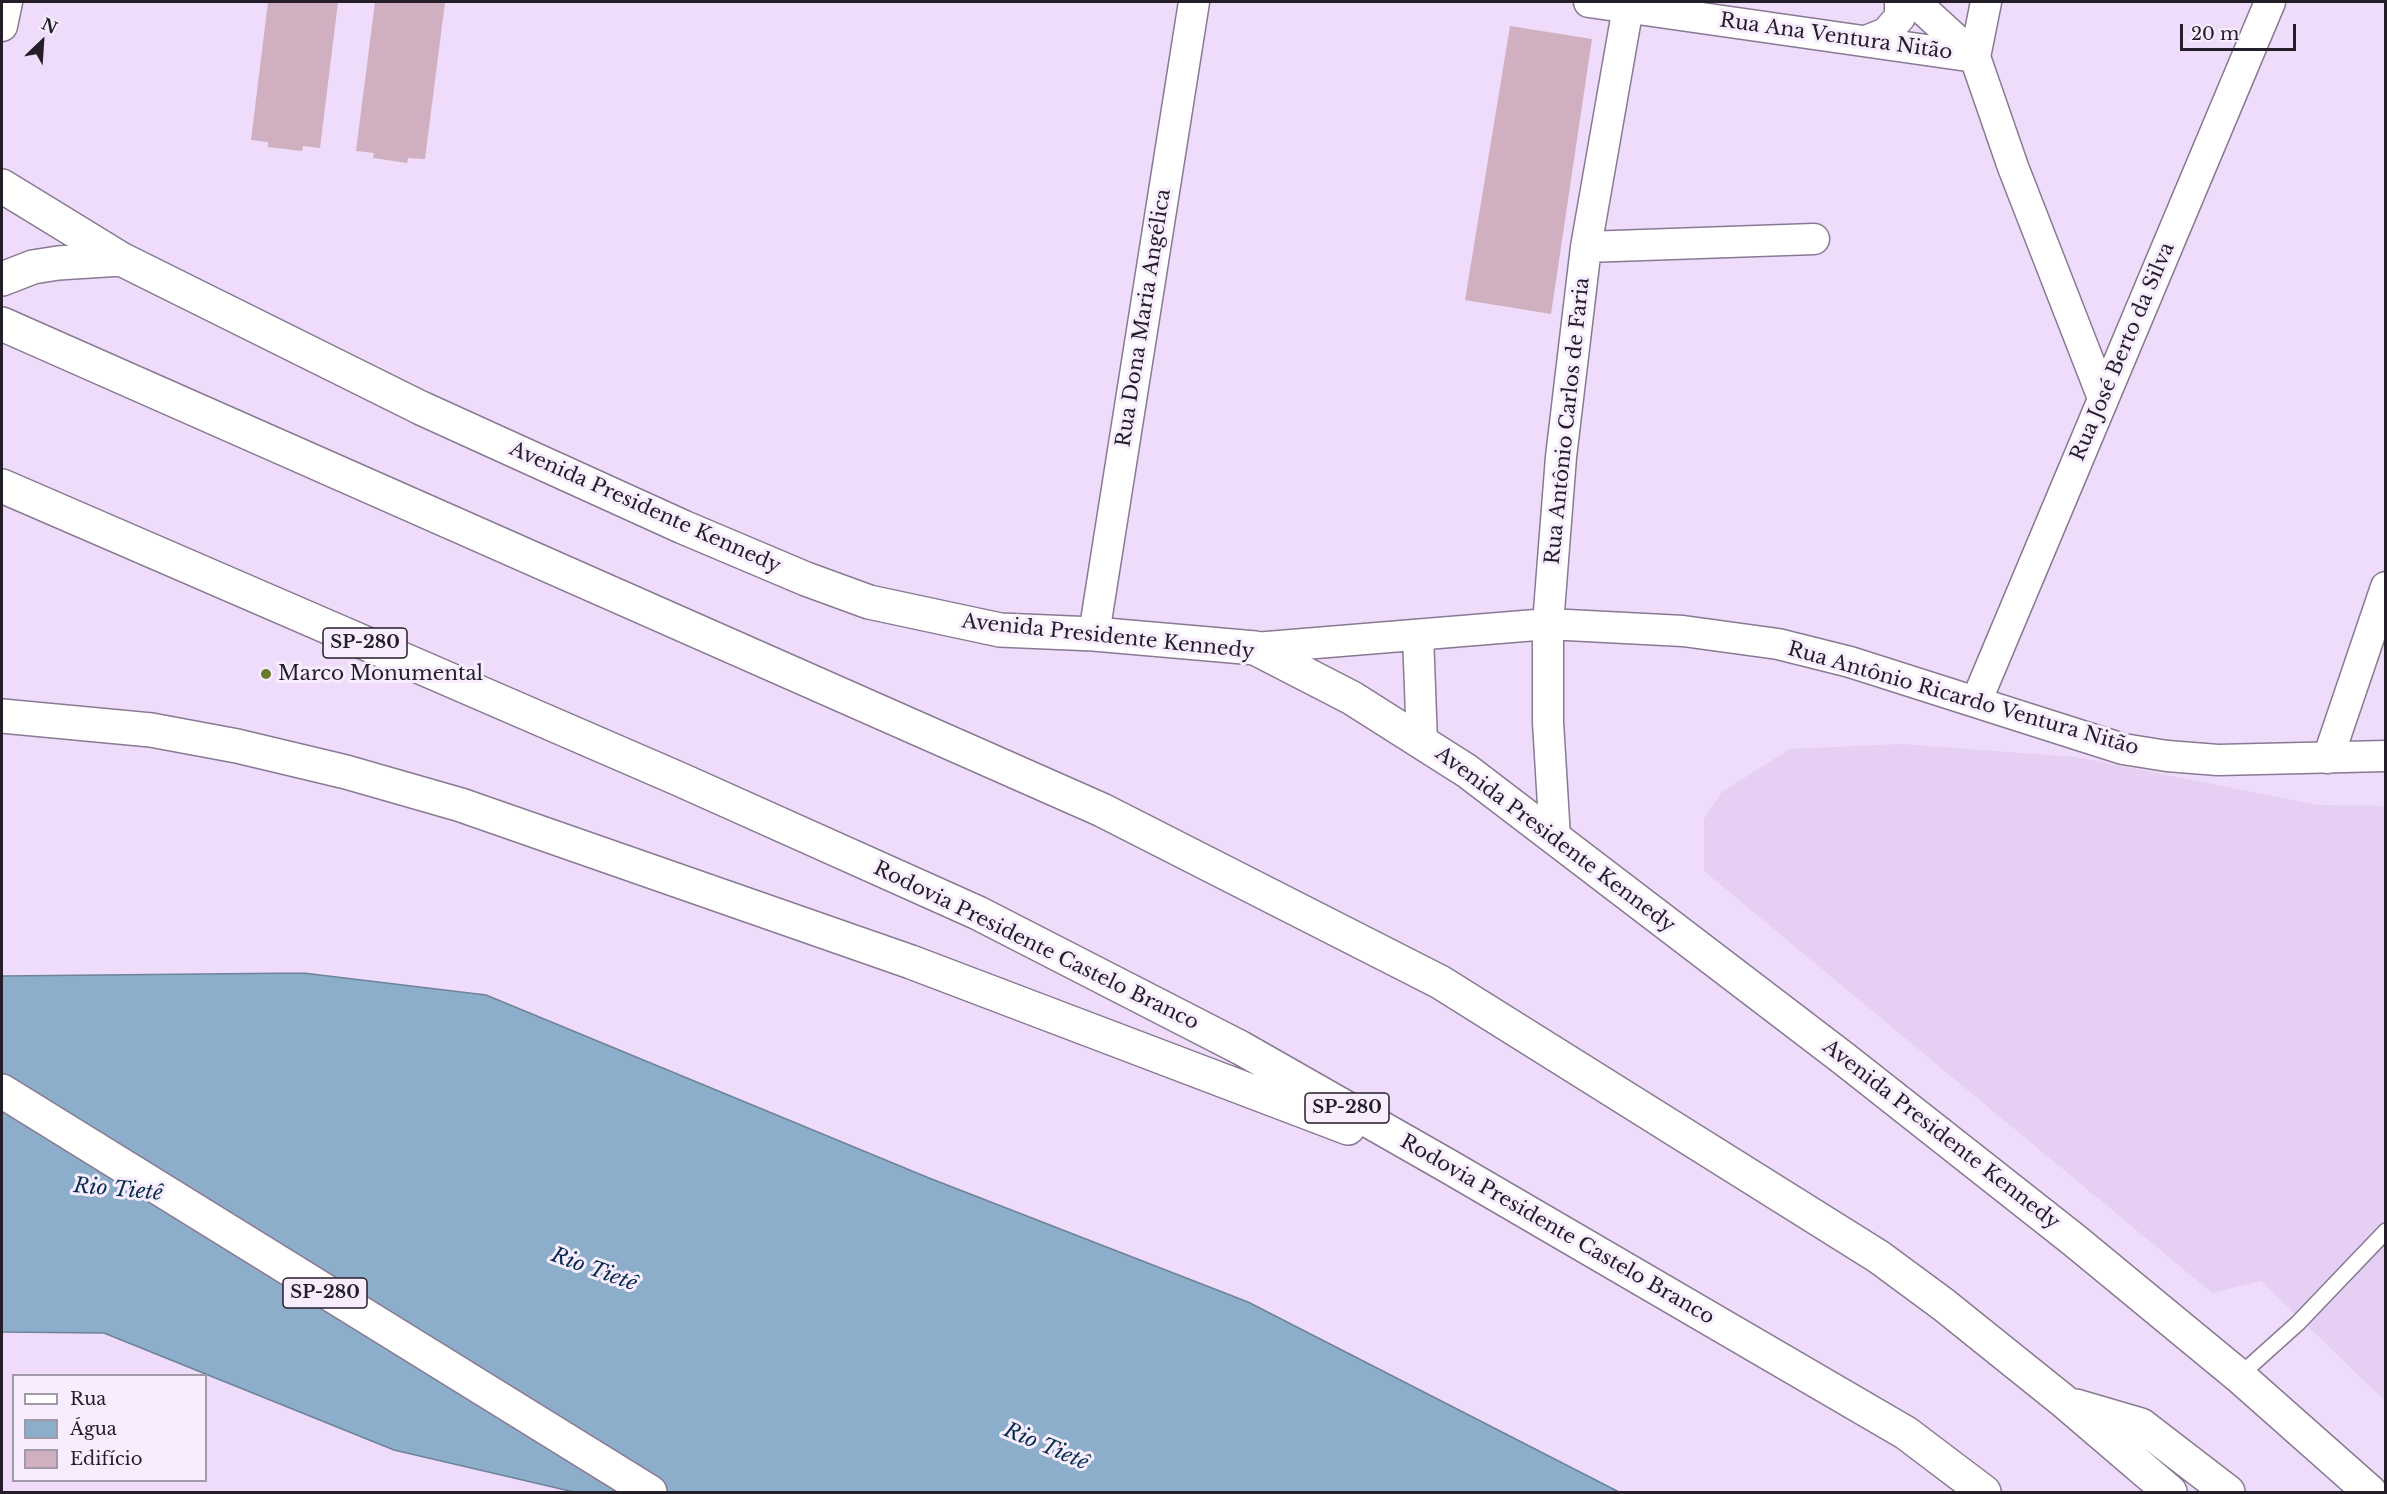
<!DOCTYPE html>
<meta charset="utf-8">
<style>
body{margin:0}
#map{position:relative;width:2387px;height:1494px;overflow:hidden;background:#eedcfa;font-family:"Libre Baskerville",serif}
canvas{display:block}
.frame{position:absolute;inset:0;border:3px solid #241e29;pointer-events:none}
.legend{position:absolute;left:12px;top:1374px;width:195px;height:108px;box-sizing:border-box;background:#f7edff;border:2px solid #a39aa9;margin:0;padding:8px 10px;list-style:none;font-size:18px;color:#241e29}
.legend li{display:flex;align-items:center;gap:12px;height:30px}
.legend b{width:30px;border:2px solid #a39aa9}
.north{position:absolute;left:12px;top:12px;width:60px;height:60px;-webkit-text-stroke:4px #f7edff;paint-order:stroke;rotate:25deg;font-size:16px;font-weight:700;line-height:24px;text-align:center;color:#241e29}
.north::after{content:'';display:block;margin:auto;width:21px;height:27px;background:#241e29;clip-path:polygon(50% 0,100% 100%,50% 72%,0 100%)}
.scale{position:absolute;left:2180px;top:24px;width:116px;height:27px;box-sizing:border-box;border:3px solid #241e29;border-top:0;padding-left:8px;font-size:18px;line-height:21px;white-space:nowrap;color:#241e29;-webkit-text-stroke:4px #f7edff;paint-order:stroke}
</style>
<div id="map">
<canvas width="2387" height="1494"></canvas>
<div class="frame"></div>
<ul class="legend">
<li><b style="height:8px;background:#fff"></b>Rua</li>
<li><b style="height:16px;background:#8daeca"></b>Água</li>
<li><b style="height:16px;background:#d0b0c0"></b>Edifício</li>
</ul>
<div class="north">N</div>
<div class="scale">20 m</div>
</div>
<script>
const ctx = document.querySelector('canvas').getContext('2d');
ctx.lineJoin = 'round';
function fill(path, color) {
  ctx.fillStyle = color;
  ctx.fill(path, 'evenodd');
}
function toPath(rows) {
  const path = new Path2D();
  for (const r of rows) {
    path.moveTo(r[0], r[1]);
    for (let i = 2; i < r.length; i += 2) path.lineTo(r[i], r[i + 1]);
  }
  return path;
}
function stroke(path, color, width, dash) {
  ctx.strokeStyle = color;
  ctx.lineWidth = width;
  ctx.lineCap = dash ? 'butt' : 'round';
  ctx.setLineDash(dash || []);
  ctx.stroke(path);
}
function write(font, color, halo, rows, align = 'center') {
  ctx.font = font + ' "Libre Baskerville",serif';
  ctx.lineWidth = 6;
  ctx.setLineDash([]);
  ctx.textBaseline = 'middle';
  ctx.strokeStyle = halo;
  ctx.fillStyle = color;
  for (const [text, x, y, turn = 0] of rows) {
    ctx.save();
    ctx.translate(x, y);
    ctx.rotate((+turn || 0) * Math.PI / 180);
    ctx.textAlign = isNaN(turn) ? turn : align;
    if (halo) ctx.strokeText(text, 0, 0);
    ctx.fillText(text, 0, 0);
    ctx.restore();
  }
}
fill(toPath([
 [1902,744,2075,757,2318,805,2385,806,2385,1401,2261,1281,2212,1293,1704,871,1704,819,1722,792,1790,749]
]), '#e5cff3');
const water = toPath([
 [303,973,486,995,929,1178,1248,1302,1619,1492,574,1492,394,1450,104,1333,2,1332,2,976,303,973]
]);
fill(water, '#8daeca');
stroke(water, '#6e839a', 1.5);
fill(toPath([
 [268,2,338,2,320,148,303,146,302,151,268,147,268,142,251,140],
 [375,2,445,2,425,159,408,158,407,163,373,158,374,153,356,151],
 [1510,26,1592,39,1551,314,1465,300]
]), '#d0b0c0');
const service = toPath([
 [2239,1376,2298,1323,2386,1231]
]);
const minor = toPath([
 [1589,2,1975,57],
 [1915,2,1975,57],
 [1986,2,1975,57,2013,167,2103,398],
 [2,26,7,2],
 [1866,41,1886,33,1900,17,1900,2],
 [1586,247,1814,239],
 [1094,634,1194,2],
 [1418,635,1422,742],
 [1255,648,1548,624,1683,631,1778,644,1850,662,2123,749,2167,756,2218,760,2386,756],
 [1976,702,2270,2],
 [2328,758,2386,587],
 [1555,838,1548,722,1548,624,1561,457,1586,247,1628,7]
]);
const secondary = toPath([
 [2,186,121,259,421,408,683,527,806,579,869,602,1000,630,1094,634,1255,648,1352,698,1467,771,1843,1058,2074,1240,2239,1376,2370,1492],
 [2,279,33,267,58,263,121,259]
]);
const motorway = toPath([
 [2,324,1102,810,1440,982,1879,1257,1944,1305,2066,1403,2170,1492],
 [2,486,679,779,978,913,1241,1048,1448,1166,1906,1433,1984,1492],
 [2,716,151,730,237,746,346,772,461,805,911,962,1348,1128],
 [2,1091,650,1492],
 [2076,1406,2141,1425,2228,1492]
]);
stroke(service, '#897993', 18);
stroke(minor, '#897993', 33);
stroke(secondary, '#897993', 36);
stroke(motorway, '#897993', 36);
stroke(service, '#fff', 15);
stroke(minor, '#fff', 30);
stroke(secondary, '#fff', 33);
stroke(motorway, '#fff', 33);
for (const [x, y, r, color] of [
 [266,674,6,"#697a29"]
]) {
  const dot = new Path2D();
  dot.arc(x, y, r, 0, 2 * Math.PI);
  ctx.fillStyle = color;
  ctx.fill(dot);
  stroke(dot, '#f7edff', 2);
}
for (const [x, y, w] of [
 [365,643,84],
 [1347,1108,84],
 [325,1293,84]
]) {
  const box = new Path2D();
  box.roundRect(x - w / 2, y - 15, w, 30, 4.5);
  ctx.fillStyle = '#f7edff';
  ctx.fill(box);
  stroke(box, '#241e29', 1.5);
}
write('bold 18px', '#241e29', null, [
 ["SP-280",365,643],
 ["SP-280",1347,1108],
 ["SP-280",325,1293]
]);
write('20px', '#241e29', '#f7edff', [
 ["Rua Ana Ventura Nitão",1836,37,8],
 ["Rua Dona Maria Angélica",1144,318,-81],
 ["Rua José Berto da Silva",2123,352,-67],
 ["Rua Antônio Carlos de Faria",1568,421,-84],
 ["Avenida Presidente Kennedy",645,508,24],
 ["Avenida Presidente Kennedy",1108,637,6],
 ["Rua Antônio Ricardo Ventura Nitão",1963,699,16],
 ["Avenida Presidente Kennedy",1555,840,37],
 ["Rodovia Presidente Castelo Branco",1036,946,26],
 ["Avenida Presidente Kennedy",1941,1135,38],
 ["Rodovia Presidente Castelo Branco",1557,1230,30]
]);
write('20px', '#241e29', '#f7edff', [
 ["Marco Monumental",278,674]
], 'left');
write('italic 21px', '#062f4c', '#f7edff', [
 ["Rio Tietê",118,1190,5],
 ["Rio Tietê",594,1270,20],
 ["Rio Tietê",1046,1447,23]
]);
</script>
